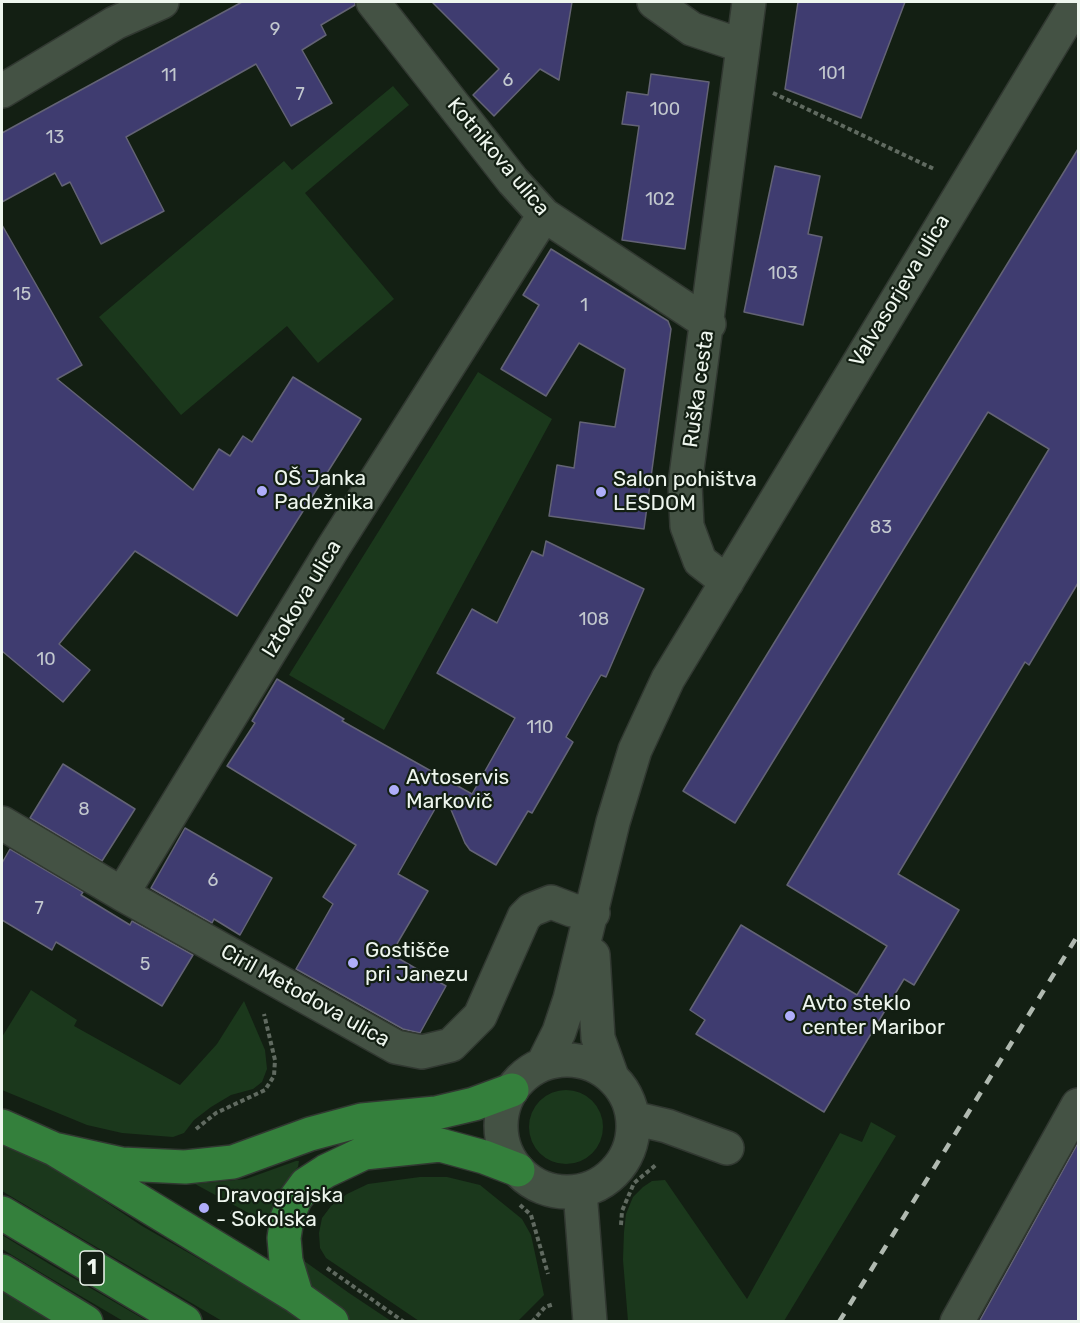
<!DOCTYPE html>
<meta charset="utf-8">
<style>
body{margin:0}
#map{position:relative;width:1080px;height:1323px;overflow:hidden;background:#131f13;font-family:Rubik,sans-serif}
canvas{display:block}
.frame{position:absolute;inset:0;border:3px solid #eef6ee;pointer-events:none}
</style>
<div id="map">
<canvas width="1080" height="1323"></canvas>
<div class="frame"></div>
</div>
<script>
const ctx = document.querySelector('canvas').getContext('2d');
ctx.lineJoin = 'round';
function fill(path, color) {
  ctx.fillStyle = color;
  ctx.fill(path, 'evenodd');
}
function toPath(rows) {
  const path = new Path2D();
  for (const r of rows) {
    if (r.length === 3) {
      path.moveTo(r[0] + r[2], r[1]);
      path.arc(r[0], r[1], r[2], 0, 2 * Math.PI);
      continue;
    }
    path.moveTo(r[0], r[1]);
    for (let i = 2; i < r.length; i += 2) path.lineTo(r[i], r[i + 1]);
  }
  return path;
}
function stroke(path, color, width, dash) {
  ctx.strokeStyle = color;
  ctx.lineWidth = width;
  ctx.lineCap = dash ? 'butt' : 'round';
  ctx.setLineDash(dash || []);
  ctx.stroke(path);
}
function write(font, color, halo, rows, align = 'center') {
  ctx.font = font + ' Rubik,sans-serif';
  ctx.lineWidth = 4.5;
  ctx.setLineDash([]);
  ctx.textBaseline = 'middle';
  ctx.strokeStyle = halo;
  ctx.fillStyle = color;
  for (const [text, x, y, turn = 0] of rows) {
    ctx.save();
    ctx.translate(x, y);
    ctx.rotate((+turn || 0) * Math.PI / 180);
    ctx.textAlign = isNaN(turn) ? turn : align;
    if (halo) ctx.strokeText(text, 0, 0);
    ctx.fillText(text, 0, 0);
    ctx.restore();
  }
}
fill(toPath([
 [393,86,409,105,305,193,394,299,318,363,287,326,181,415,99,317,284,161,292,170],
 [478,372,552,419,384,730,289,675],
 [31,990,77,1020,74,1026,180,1085,217,1044,244,1001,265,1050,267,1069,262,1082,253,1089,231,1095,211,1107,194,1120,184,1133,173,1137,122,1133,87,1125,2,1090,2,1037],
 [566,1127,37],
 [871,1122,896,1136,784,1321,628,1321,623,1260,624,1232,626,1214,633,1197,643,1187,652,1181,665,1180,747,1299,840,1133,862,1142],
 [2,1142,56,1169,142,1226,274,1302,302,1321,222,1321,47,1218,2,1191],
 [296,1161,299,1161,298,1167,279,1190,267,1223,195,1184,246,1179],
 [420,1177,447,1177,480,1185,522,1219,531,1235,544,1295,518,1321,419,1321,326,1258,320,1248,319,1233,322,1218,331,1206,347,1194,368,1184],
 [2,1235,51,1265,147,1321,123,1321,45,1275,2,1249],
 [300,1258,349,1293,391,1321,348,1321,316,1295,308,1282],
 [2,1291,54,1321,2,1321]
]), '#1b381c');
const building = toPath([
 [242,2,355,2,355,5,321,25,326,35,302,50,332,103,291,126,256,64,126,137,164,211,101,244,70,182,62,186,55,173,2,202,2,133,242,2],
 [432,2,572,2,559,80,540,69,494,116,473,95,499,69,432,2],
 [798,2,905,2,861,118,785,89,798,2],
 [651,74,709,82,685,249,622,240,639,126,622,124,627,92,648,95,651,74],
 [1078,149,1078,583,1029,665,1025,662,898,874,959,910,914,985,904,979,824,1112,696,1034,705,1020,690,1010,741,925,857,995,887,946,787,885,1049,449,988,412,735,823,683,791,1078,149],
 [775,166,820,176,808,234,822,237,803,325,744,312,775,166],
 [2,225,82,365,57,379,193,490,219,449,230,456,243,436,252,442,293,377,361,419,237,616,135,551,59,644,90,670,63,702,2,651,2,225],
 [551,249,668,321,671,329,644,529,549,516,557,465,574,468,580,422,615,427,625,369,579,343,546,396,501,369,539,305,523,295,551,249],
 [546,541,644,589,606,677,601,675,566,737,573,742,532,813,528,811,496,865,470,850,465,843,444,793,398,874,428,891,391,954,446,986,420,1033,403,1029,296,969,333,904,323,897,356,845,227,766,255,723,252,721,277,679,344,719,342,721,472,794,515,718,437,673,472,609,497,623,532,551,543,556,546,541],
 [63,764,135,809,102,861,30,818,63,764],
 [185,828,272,878,240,935,214,919,212,923,151,888,185,828],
 [10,849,83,892,81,895,130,925,132,921,193,955,162,1006,56,942,52,950,2,920,2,863,10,849],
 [1078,1143,1078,1322,979,1322,1078,1143]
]);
fill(building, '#3f3c70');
stroke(building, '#636375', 1.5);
const minor = toPath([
 [373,2,513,181,544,215,709,324],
 [654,2,692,29,743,46],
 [2,91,115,23,162,2],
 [727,582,700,561,687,526,685,484,749,2],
 [2,823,122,894,396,1047,422,1052,451,1045,480,1016,524,917,531,910,551,902,572,910,593,913],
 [122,894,333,548,544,215],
 [593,955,598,1038,612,1077],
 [567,1126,66],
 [543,1064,559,1032,570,999,613,822,635,750,668,679,1077,2],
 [633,1118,667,1126,727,1148],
 [580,1191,590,1322],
 [957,1322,1078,1105]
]);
const major = toPath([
 [2,1126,54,1149,297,1297,332,1322],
 [54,1149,122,1164,185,1167,233,1162,310,1134,362,1120,436,1113,474,1104,512,1090],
 [2,1213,185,1322],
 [2,1271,86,1322],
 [297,1297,286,1261,284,1238,287,1218,295,1199,306,1184,326,1171,364,1153,440,1145,484,1157,518,1170]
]);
stroke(minor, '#313831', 36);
stroke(major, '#313831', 36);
stroke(toPath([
 [773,93,934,169],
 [196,1129,216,1113,265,1090,274,1076,275,1060,264,1014],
 [520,1205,531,1215,548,1274],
 [231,1212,251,1223],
 [621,1225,622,1211,634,1183,657,1164],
 [327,1268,404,1322],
 [532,1322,545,1307,554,1304]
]), '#606a60', 4, [4.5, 3]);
stroke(minor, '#445244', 33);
stroke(major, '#34803c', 33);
stroke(toPath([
 [839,1322,1078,935]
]), '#b0b9b0', 4.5, [10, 10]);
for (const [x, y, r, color] of [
 [262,491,6,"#afaefa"],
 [601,492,6,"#afaefa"],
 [394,790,6,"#afaefa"],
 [353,963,6,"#afaefa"],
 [790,1016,6,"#afaefa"],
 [204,1208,6,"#afaefa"]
]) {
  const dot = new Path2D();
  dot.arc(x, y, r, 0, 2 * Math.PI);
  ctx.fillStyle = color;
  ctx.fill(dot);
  stroke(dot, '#131f13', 2);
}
write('18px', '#c2c8ce', null, [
 ["9",275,30],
 ["101",832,74],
 ["11",169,76],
 ["6",508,81],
 ["7",300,95],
 ["100",665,110],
 ["13",55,138],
 ["102",660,200],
 ["103",783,274],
 ["15",22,295],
 ["1",584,306],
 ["83",881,528],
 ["108",594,620],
 ["10",46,660],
 ["110",540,728],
 ["8",84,810],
 ["6",213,881],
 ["7",39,909],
 ["5",145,965]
]);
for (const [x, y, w] of [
 [92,1268,24]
]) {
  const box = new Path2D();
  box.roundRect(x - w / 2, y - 17, w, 34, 4.5);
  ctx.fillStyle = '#131f13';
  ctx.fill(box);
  stroke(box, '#eef6ee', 1.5);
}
write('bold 20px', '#eef6ee', null, [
 ["1",92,1268]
]);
write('21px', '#eef6ee', '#131f13', [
 ["Kotnikova ulica",498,157,50],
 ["Valvasorjeva ulica",900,291,-59],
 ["Ruška cesta",699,389,-82],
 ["Iztokova ulica",302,599,-59],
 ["Ciril Metodova ulica",305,996,29]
]);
write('21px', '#eef6ee', '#131f13', [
 ["OŠ Janka",274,479],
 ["Padežnika",274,503],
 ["Salon pohištva",613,480],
 ["LESDOM",613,504],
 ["Avtoservis",406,778],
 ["Markovič",406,802],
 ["Gostišče",365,951],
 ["pri Janezu",365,975],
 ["Avto steklo",802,1004],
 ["center Maribor",802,1028],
 ["Dravograjska",216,1196],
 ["- Sokolska",216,1220]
], 'left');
</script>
